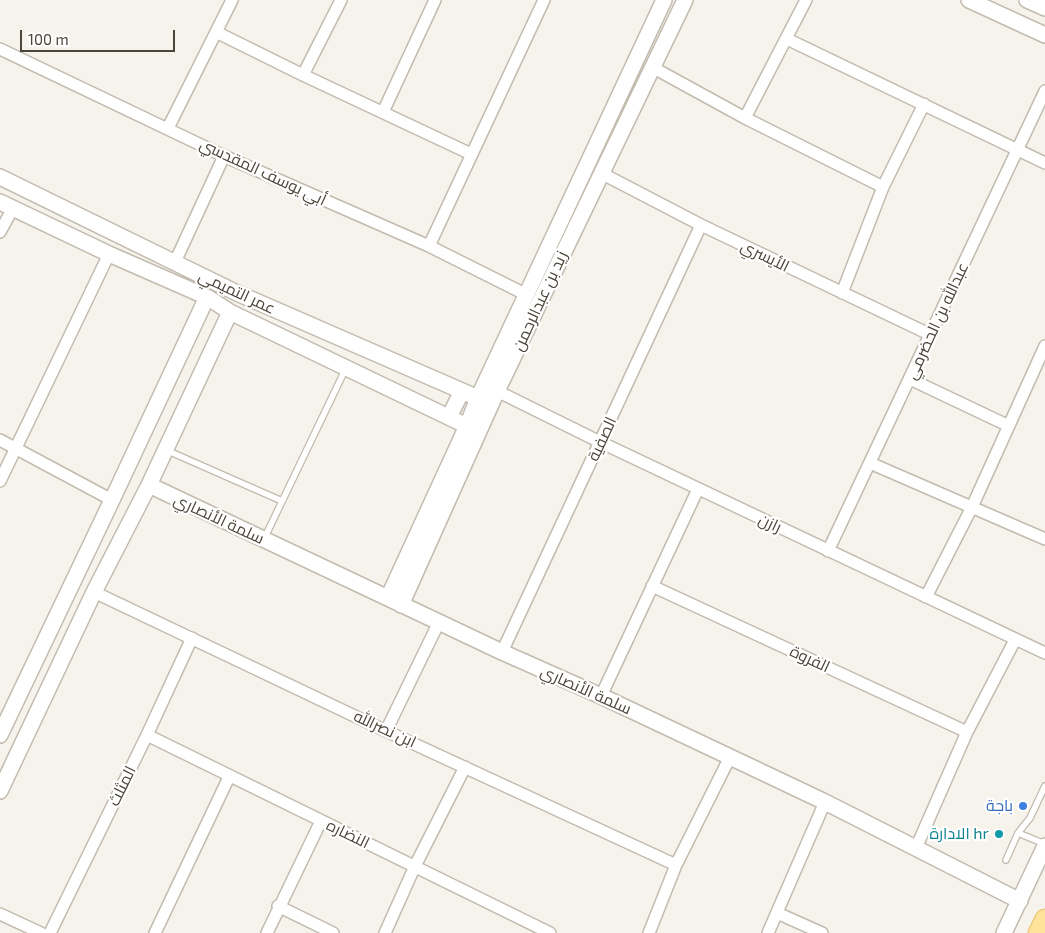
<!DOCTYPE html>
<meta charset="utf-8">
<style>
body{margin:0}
#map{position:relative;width:1045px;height:933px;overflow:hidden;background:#f6f3ec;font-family:"Exo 2",sans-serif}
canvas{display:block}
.scale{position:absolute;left:20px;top:30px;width:155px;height:22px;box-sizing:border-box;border:2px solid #4b4439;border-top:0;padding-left:6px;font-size:15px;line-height:18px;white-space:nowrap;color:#4b4439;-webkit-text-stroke:4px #fff;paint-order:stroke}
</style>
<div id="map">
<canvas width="1045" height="933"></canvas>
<div class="scale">100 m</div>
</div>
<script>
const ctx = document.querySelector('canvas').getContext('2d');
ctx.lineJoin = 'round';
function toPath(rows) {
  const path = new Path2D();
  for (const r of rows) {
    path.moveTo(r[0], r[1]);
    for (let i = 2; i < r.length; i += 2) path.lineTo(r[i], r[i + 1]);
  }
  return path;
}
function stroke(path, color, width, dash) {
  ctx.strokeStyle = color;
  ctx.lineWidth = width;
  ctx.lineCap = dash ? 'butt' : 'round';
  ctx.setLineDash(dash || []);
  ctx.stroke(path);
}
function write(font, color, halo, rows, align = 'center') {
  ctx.font = font + ' "Exo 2",Cairo,sans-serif';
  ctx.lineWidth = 4.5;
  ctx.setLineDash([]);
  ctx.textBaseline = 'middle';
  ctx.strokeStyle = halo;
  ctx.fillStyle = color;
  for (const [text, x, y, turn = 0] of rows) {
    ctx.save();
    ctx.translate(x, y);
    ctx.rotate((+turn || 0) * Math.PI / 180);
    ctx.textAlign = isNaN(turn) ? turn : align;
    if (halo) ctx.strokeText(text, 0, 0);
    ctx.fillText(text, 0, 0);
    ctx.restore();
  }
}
const service = toPath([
 [166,450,282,501],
 [265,537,346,368],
 [1018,833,1045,844],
 [1006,860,1018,833,1030,818,1045,786]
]);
const minor = toPath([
 [216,32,303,75,471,154],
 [787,39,1045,163],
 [0,49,224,156,429,246,527,295],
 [652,67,745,118,883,187],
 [303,75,341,0],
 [383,112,435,0],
 [745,118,806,0],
 [168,128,232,0],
 [601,173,701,225,931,335],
 [0,232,13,208],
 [429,246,544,0],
 [175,262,224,156],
 [842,293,883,187,924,104],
 [910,379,1009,426],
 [497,391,600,442,1045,653],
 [0,440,112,500],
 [870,463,1045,539],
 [0,481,109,254],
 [828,551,1045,91],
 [652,586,967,732],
 [94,592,386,731,676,865],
 [926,597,972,507,1045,346],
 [502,652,701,225],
 [601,696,698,489],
 [386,731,439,622],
 [147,735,550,933],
 [916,848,967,732,1015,640],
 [278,906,333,933],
 [777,913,822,933],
 [0,914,41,933],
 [50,933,147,735,192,638],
 [155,933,229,777],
 [267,933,321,821],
 [385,933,415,866,465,767],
 [649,933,676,865,730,757],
 [768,933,825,802]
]);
const tertiary = toPath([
 [969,0,1045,35],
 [1027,0,1045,8],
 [0,177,237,293,478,398],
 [0,202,109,254,207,297,230,312,467,426],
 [449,417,462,391],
 [149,485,502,652,601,696,730,757,825,802,1020,901],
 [388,598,467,426,478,398,664,0],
 [401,605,497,391,685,0],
 [0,735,112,500,207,297],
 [0,791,94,592,149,485,230,312],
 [1004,933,1045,846]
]);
const primary = toPath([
 [1038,933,1045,919]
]);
stroke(service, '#c2bbae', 8);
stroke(minor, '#c2bbae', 14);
stroke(tertiary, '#c2bbae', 18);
stroke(primary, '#e6c16a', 21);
stroke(service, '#fff', 5.5);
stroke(minor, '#fff', 11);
stroke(tertiary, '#fff', 15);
stroke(primary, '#ffe39c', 19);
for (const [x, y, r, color] of [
 [1023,806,5,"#3f7fe0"],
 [999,834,5,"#0f9aa8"]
]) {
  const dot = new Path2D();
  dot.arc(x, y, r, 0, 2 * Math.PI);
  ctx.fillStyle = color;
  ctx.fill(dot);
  stroke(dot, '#fff', 2);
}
write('16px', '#4b4439', '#fff', [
 ["أبي يوسف المقدسي",263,172,25],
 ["الأيسري",765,256,26],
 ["عمر التميمي",237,292,25],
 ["زيد بن عبدالرحمن",540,301,-65],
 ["عبدالله بن الحضرمي",937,321,-65],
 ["الصفية",602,439,-65],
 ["سلمة الأنصاري",219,519,25],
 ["رازن",770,523,25],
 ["الفروة",810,659,25],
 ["سلمة الأنصاري",586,690,24],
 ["ابن نصرالله",385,729,25],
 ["المثلث",122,786,-64],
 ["النضاره",348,834,26]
]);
write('16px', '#366cbe', '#fff', [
 ["باجة",1013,806]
], 'right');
write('16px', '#0d838f', '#fff', [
 ["الادارة hr",989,834]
], 'right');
</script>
